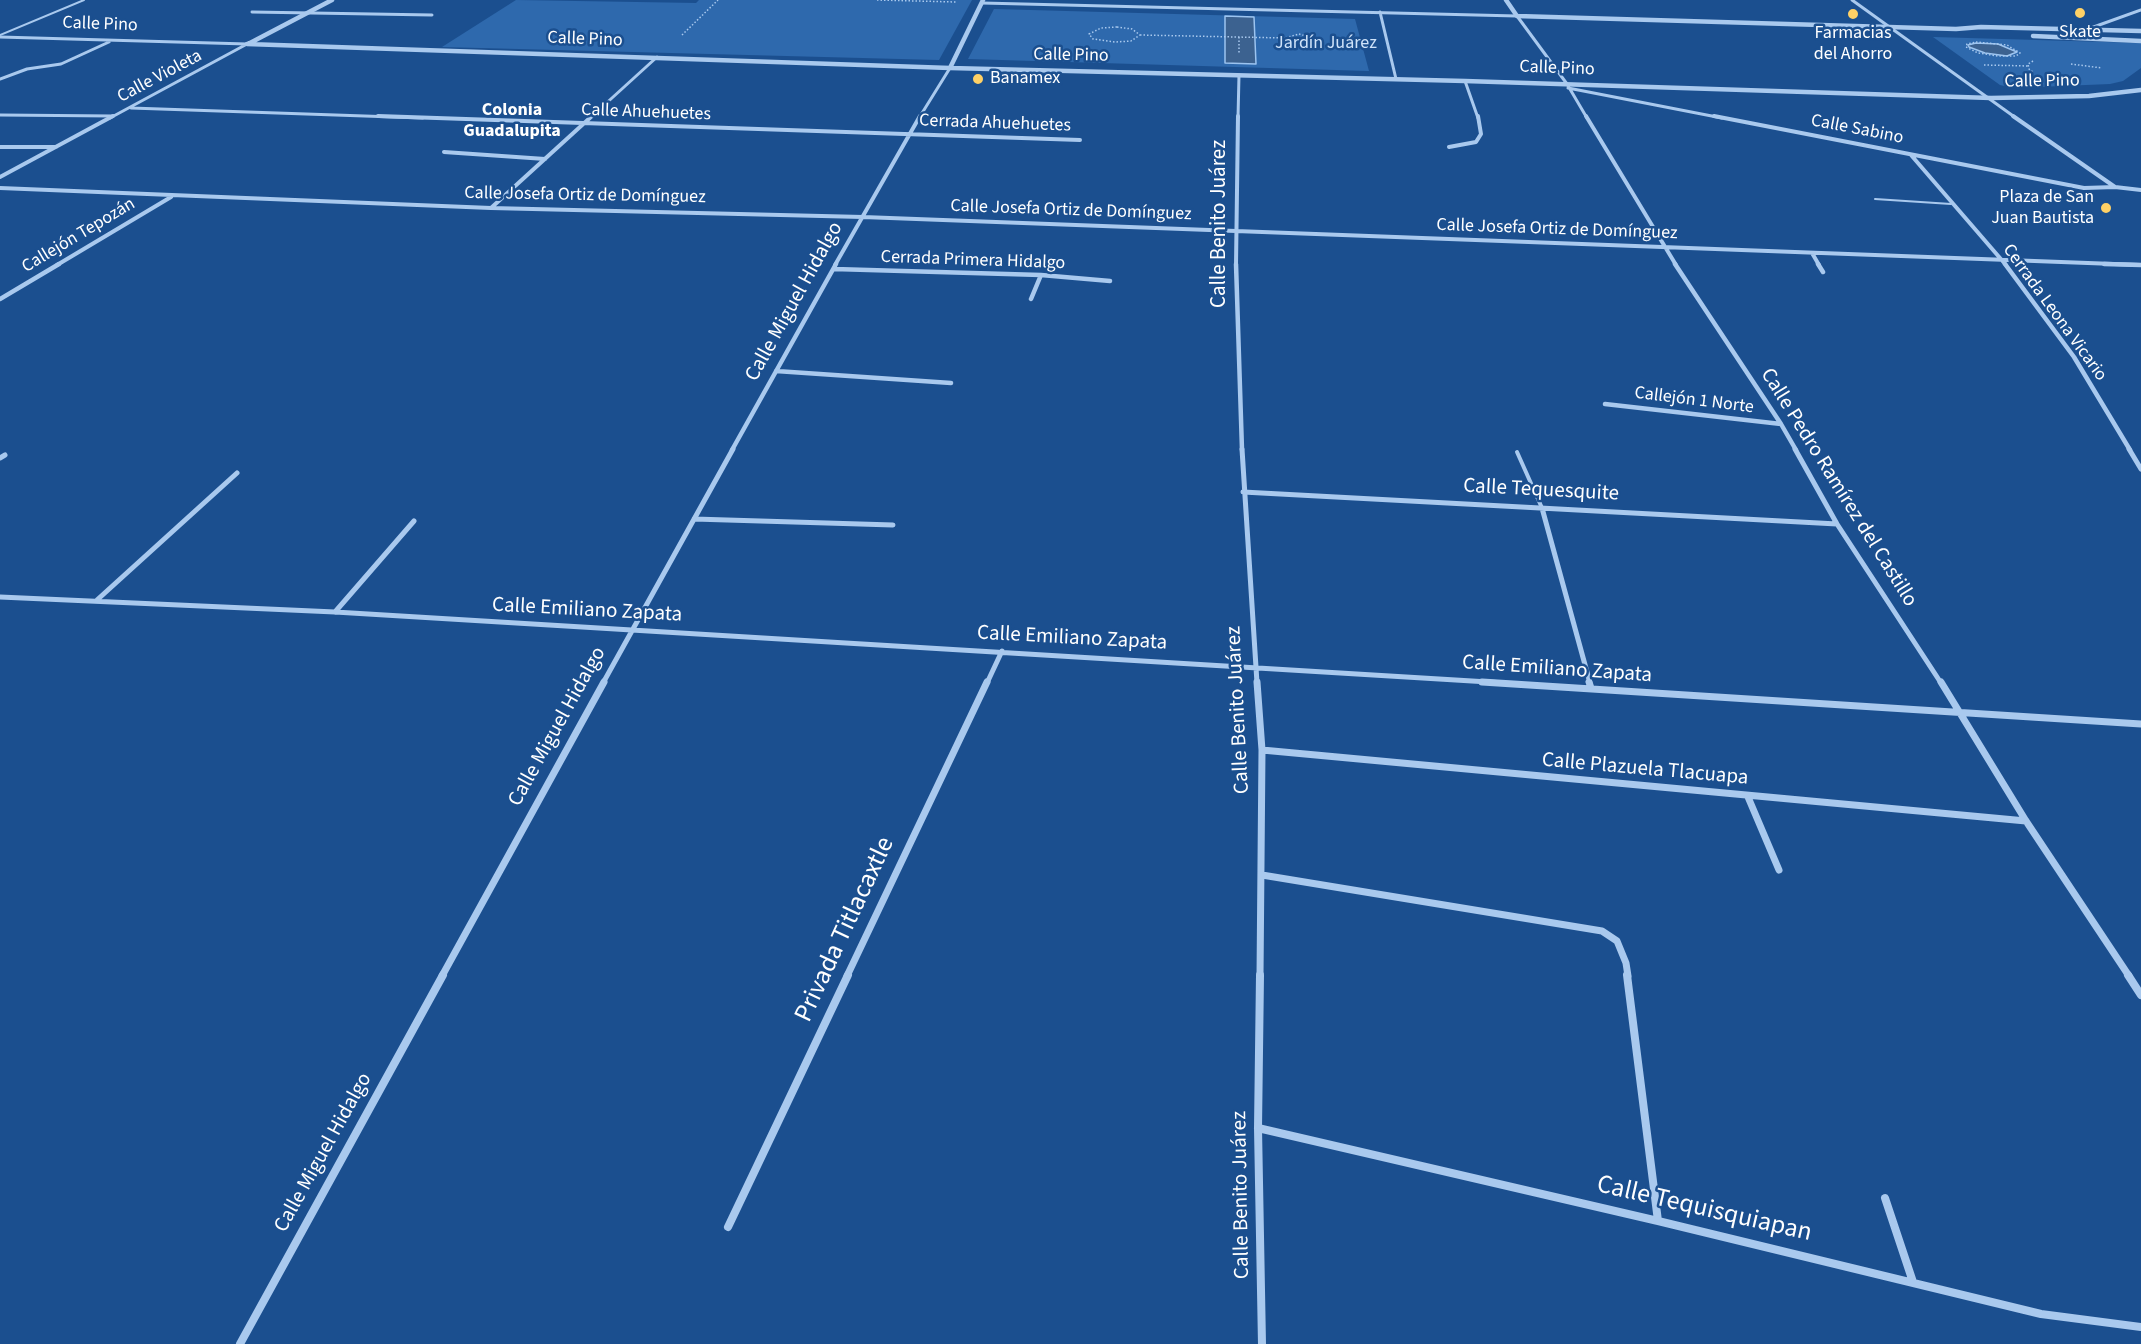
<!DOCTYPE html>
<meta charset="utf-8">
<style>
body{margin:0}
canvas{display:block;background:#1b4f8f}
</style>
<canvas width="2141" height="1344"></canvas>
<script>
const ctx = document.querySelector('canvas').getContext('2d');
ctx.lineJoin = 'round';
function fill(path, color) {
  ctx.fillStyle = color;
  ctx.fill(path, 'evenodd');
}
function toPath(rows) {
  const path = new Path2D();
  for (const r of rows) {
    path.moveTo(r[0], r[1]);
    for (let i = 2; i < r.length; i += 2) path.lineTo(r[i], r[i + 1]);
  }
  return path;
}
function stroke(path, color, width, dash) {
  ctx.strokeStyle = color;
  ctx.lineWidth = width;
  ctx.lineCap = dash ? 'butt' : 'round';
  ctx.setLineDash(dash || []);
  ctx.stroke(path);
}
function write(font, color, halo, rows, align = 'center') {
  ctx.font = font + ' "Source Sans 3",sans-serif';
  ctx.lineWidth = 5;
  ctx.setLineDash([]);
  ctx.textBaseline = 'middle';
  ctx.strokeStyle = halo;
  ctx.fillStyle = color;
  for (const [text, x, y, turn = 0] of rows) {
    ctx.save();
    ctx.translate(x, y);
    ctx.rotate((+turn || 0) * Math.PI / 180);
    ctx.textAlign = isNaN(turn) ? turn : align;
    if (halo) ctx.strokeText(text, 0, 0);
    ctx.fillText(text, 0, 0);
    ctx.restore();
  }
}
fill(toPath([
 [516,0,696,3,699,0,972,0,939,60,442,47],
 [994,9,1355,19,1369,71,968,59],
 [1933,37,2141,43,2141,68,2123,81,2110,84,2013,88,2000,85]
]), '#2e69ad');
const water = toPath([
 [1225,16,1254,17,1256,64,1225,63,1225,16],
 [1976,43,1998,44,2017,52,2007,56,1985,53,1969,47,1968,45,1976,43]
]);
fill(water, '#3c6290');
stroke(water, '#9cc4f0', 1.5);
stroke(toPath([
 [877,0,956,2],
 [1117,27,1132,29,1140,35,1131,41,1115,42,1093,39,1089,34,1101,28,1117,27],
 [1299,34,1310,37,1311,40,1299,42,1285,38,1299,34],
 [682,35,718,0],
 [1140,35,1285,38],
 [1239,37,1239,53],
 [1976,42,2007,45,2020,53,2016,56,1998,56,1978,53,1966,47,1967,44,1976,42],
 [2033,61,2028,64,2029,69,2033,72],
 [2071,64,2102,68],
 [1984,65,2029,66]
]), '#a9c9ee', 1.5, [1.5, 2]);
stroke(toPath([
 [0,35,84,0],
 [1875,199,1951,204]
]), '#a9c9ee', 2);
stroke(toPath([
 [1517,452,1542,508]
]), '#a9c9ee', 4);
stroke(toPath([
 [1852,0,2016,118],
 [982,3,1517,16,1567,84,1587,118],
 [252,12,432,15],
 [1380,12,1396,79],
 [2088,29,2141,10],
 [0,37,247,44],
 [0,79,27,69,61,64,109,42],
 [1465,81,1478,118],
 [1568,88,1722,118],
 [131,108,423,118],
 [0,115,113,116],
 [110,118,247,44],
 [590,118,657,57],
 [919,118,950,68],
 [1238,118,1239,75]
]), '#a9c9ee', 3);
stroke(toPath([
 [378,116,1080,140],
 [1586,116,1676,265],
 [1714,116,2084,188,2115,187,2141,190],
 [2013,116,2115,187],
 [0,147,56,147],
 [1449,147,1476,142,1481,134,1478,116],
 [444,152,545,159],
 [1911,155,2006,265],
 [0,177,113,116],
 [0,188,491,208,863,217,2141,265],
 [491,208,592,116],
 [1812,253,1819,265],
 [57,265,171,197],
 [835,265,920,116],
 [1236,265,1238,116]
]), '#a9c9ee', 4);
stroke(toPath([
 [1236,264,1242,450],
 [1675,264,1781,424,1796,450],
 [1818,264,1823,272],
 [2005,264,2074,357,2130,450],
 [2104,264,2141,265],
 [834,269,1041,275,1110,281],
 [0,299,59,264],
 [1031,299,1041,275],
 [776,371,951,383],
 [1605,404,1781,424],
 [732,450,836,264]
]), '#a9c9ee', 4.5);
stroke(toPath([
 [1242,449,1257,683],
 [1795,449,1837,524,1941,683],
 [2129,449,2141,469],
 [0,458,5,455],
 [1243,492,1837,524],
 [1542,508,1590,683],
 [694,519,893,525],
 [0,597,335,612,1505,683],
 [97,600,237,473],
 [335,612,414,521],
 [603,683,733,449],
 [987,683,1002,651]
]), '#a9c9ee', 5);
stroke(toPath([
 [1257,682,1262,750,1260,976],
 [1482,682,2141,724],
 [1589,682,1591,688],
 [1941,682,2026,821,2129,976],
 [1262,750,2026,821],
 [1748,797,1779,870],
 [1262,875,1602,931,1617,941,1626,963,1628,976],
 [442,976,604,682],
 [847,976,987,682]
]), '#a9c9ee', 7);
stroke(toPath([
 [1260,975,1258,1128,1262,1344],
 [1627,975,1658,1221],
 [2128,975,2141,995],
 [1258,1128,1658,1221,2041,1314,2141,1327],
 [1885,1198,1913,1282],
 [728,1227,848,975],
 [240,1344,443,975]
]), '#a9c9ee', 8);
stroke(toPath([
 [1506,0,1517,16,1956,29,1981,27,2141,31],
 [2033,36,2141,41],
 [247,44,950,68,1465,81,1991,98,2089,96,2141,90],
 [248,44,332,0],
 [950,68,983,0]
]), '#a9c9ee', 4.5);
for (const [x, y, r, color] of [
 [2080,13,6,"#ffd166"],
 [1853,14,6,"#ffd166"],
 [978,79,6,"#ffd166"],
 [2106,208,6,"#ffd166"]
]) {
  const dot = new Path2D();
  dot.arc(x, y, r, 0, 2 * Math.PI);
  ctx.fillStyle = color;
  ctx.fill(dot);
  stroke(dot, '#1b4f8f', 2);
}
write('18px', '#fff', '#1b4f8f', [
 ["Calle Pino",100,25,2],
 ["Calle Pino",585,40,2],
 ["Calle Pino",1071,56,1],
 ["Calle Pino",1557,69,2],
 ["Calle Violeta",160,77,-28],
 ["Calle Pino",2042,82,-1],
 ["Calle Ahuehuetes",646,113,2],
 ["Cerrada Ahuehuetes",995,124,2],
 ["Calle Sabino",1857,130,11],
 ["Calle Josefa Ortiz de Domínguez",585,196,1],
 ["Calle Josefa Ortiz de Domínguez",1071,211,2],
 ["Calle Josefa Ortiz de Domínguez",1557,230,2],
 ["Callejón Tepozán",79,236,-31],
 ["Cerrada Primera Hidalgo",973,261,2],
 ["Cerrada Leona Vicario",2054,313,54],
 ["Callejón 1 Norte",1694,401,7]
]);
write('18px', '#fff', '#1b4f8f', [
 ["Skate",2080,33],
 ["Farmacias",1853,34],
 ["del Ahorro",1853,55],
 ["Banamex",990,79,"left"],
 ["Plaza de San",2094,198,"right"],
 ["Juan Bautista",2094,219,"right"]
]);
write('18px', '#cfe3fa', '#1b4f8f', [
 ["Jardín Juárez",1326,44]
]);
write('bold 18px', '#fff', '#1b4f8f', [
 ["Colonia",512,111],
 ["Guadalupita",512,132]
]);
write('21px', '#fff', '#1b4f8f', [
 ["Calle Benito Juárez",1220,224,-90],
 ["Calle Miguel Hidalgo",795,302,-61],
 ["Calle Pedro Ramírez del Castillo",1838,488,58],
 ["Calle Tequesquite",1541,491,3],
 ["Calle Emiliano Zapata",587,611,3],
 ["Calle Emiliano Zapata",1072,639,3],
 ["Calle Emiliano Zapata",1557,670,4],
 ["Calle Benito Juárez",1239,710,-93],
 ["Calle Miguel Hidalgo",558,727,-61],
 ["Calle Plazuela Tlacuapa",1645,770,5],
 ["Calle Miguel Hidalgo",324,1153,-61],
 ["Calle Benito Juárez",1242,1195,-91]
]);
write('26px', '#fff', '#1b4f8f', [
 ["Privada Titlacaxtle",846,930,-65],
 ["Calle Tequisquiapan",1704,1210,13]
]);
</script>
